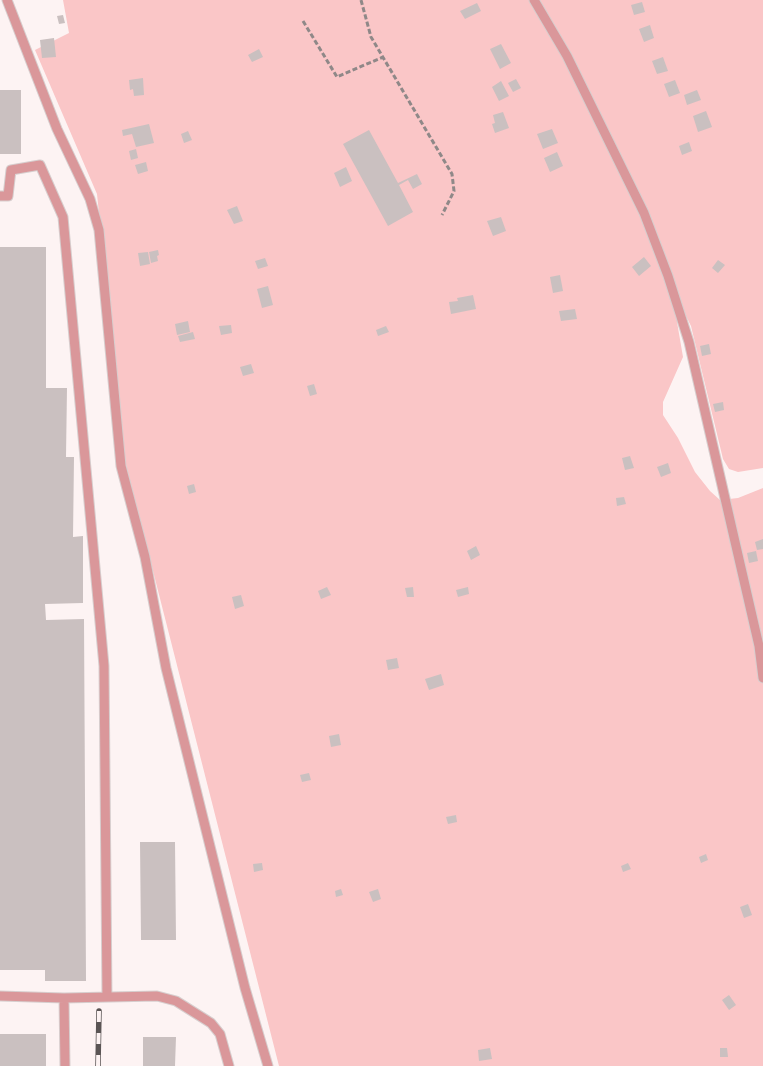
<!DOCTYPE html>
<style>
body{margin:0}
canvas{display:block;background:#fdf3f3}
</style>
<canvas width="763" height="1066"></canvas>
<script>
const ctx = document.querySelector('canvas').getContext('2d');
ctx.lineJoin = 'round';
function fill(path, color) {
  ctx.fillStyle = color;
  ctx.fill(path, 'evenodd');
}
function toPath(rows) {
  const path = new Path2D();
  for (const r of rows) {
    path.moveTo(r[0], r[1]);
    for (let i = 2; i < r.length; i += 2) path.lineTo(r[i], r[i + 1]);
  }
  return path;
}
function stroke(path, color, width, dash) {
  ctx.strokeStyle = color;
  ctx.lineWidth = width;
  ctx.lineCap = dash ? 'butt' : 'round';
  ctx.setLineDash(dash || []);
  ctx.stroke(path);
}
fill(toPath([
 [63,0,763,0,763,468,738,472,729,469,723,459,691,326,686,316,677,322,683,357,663,402,663,415,678,438,695,472,710,491,720,500,738,498,763,488,763,1066,279,1066,125,461,97,194,35,50,69,33]
]), '#fac6c7');
fill(toPath([
 [642,2,645,12,634,15,631,5],
 [477,3,481,11,465,19,460,11],
 [63,15,65,23,59,24,57,16],
 [650,25,654,38,644,42,639,29],
 [54,38,56,57,42,58,40,40],
 [501,44,511,63,500,69,490,49],
 [259,49,263,57,252,62,248,55],
 [663,57,668,71,657,74,652,61],
 [143,78,144,95,134,96,133,89,130,90,129,80],
 [516,79,521,88,513,92,508,83],
 [675,80,680,93,669,97,664,84],
 [501,81,509,96,499,101,492,87],
 [0,90,21,90,21,154,0,154],
 [697,90,701,100,687,105,684,95],
 [706,111,712,127,698,132,693,116],
 [503,112,509,128,495,133,492,124,495,123,493,115],
 [149,124,154,143,136,147,132,134,123,136,122,130],
 [552,129,558,143,543,149,537,134],
 [369,130,398,183,417,174,422,184,413,189,408,180,399,185,413,212,388,226,343,144],
 [188,131,192,140,184,143,181,134],
 [689,142,692,151,682,155,679,146],
 [136,149,138,158,131,160,129,151],
 [557,152,563,166,550,172,544,158],
 [146,162,148,171,138,174,135,165],
 [346,167,352,181,340,187,334,173],
 [237,206,243,221,234,224,227,210],
 [501,217,506,231,493,236,487,221],
 [0,247,46,247,46,388,67,388,66,457,74,457,73,537,83,536,83,603,45,604,46,620,84,619,86,981,45,981,45,970,0,970],
 [158,250,159,255,157,256,158,261,151,263,149,252],
 [148,252,150,264,140,266,138,253],
 [644,257,651,266,639,276,632,267],
 [265,258,268,266,258,269,255,261],
 [718,260,725,265,718,273,712,268],
 [560,275,563,291,553,293,550,277],
 [268,286,273,305,262,308,257,289],
 [473,295,476,309,451,314,449,302,458,301,457,298],
 [575,309,577,319,561,321,559,311],
 [188,321,190,332,177,335,175,324],
 [231,325,232,333,221,335,219,326],
 [386,326,389,332,378,336,376,330],
 [193,332,195,339,180,342,178,336],
 [709,344,711,354,702,356,700,346],
 [251,364,254,373,243,376,240,367],
 [314,384,317,394,310,396,307,386],
 [723,402,724,410,715,412,713,404],
 [630,456,634,468,625,470,622,458],
 [668,463,671,473,661,477,657,467],
 [194,484,196,492,189,494,187,486],
 [624,497,626,504,617,506,616,498],
 [763,539,763,549,757,550,755,542],
 [476,546,480,555,471,560,467,551],
 [756,551,758,561,749,563,747,553],
 [327,587,331,595,321,599,318,591],
 [413,587,414,597,407,597,405,588],
 [468,587,469,594,458,597,456,590],
 [241,595,244,606,235,609,232,597],
 [397,658,399,668,388,670,386,660],
 [441,674,444,685,429,690,425,679],
 [339,734,341,745,331,747,329,736],
 [309,773,311,780,302,782,300,775],
 [456,815,457,822,448,824,446,817],
 [140,842,175,842,176,940,141,940],
 [706,854,708,860,701,863,699,857],
 [262,863,263,870,254,872,253,864],
 [628,863,631,869,623,872,621,866],
 [341,889,343,895,336,897,335,891],
 [378,889,381,899,373,902,369,892],
 [748,904,752,915,744,918,740,907],
 [729,995,736,1005,729,1010,722,1000],
 [0,1034,46,1034,46,1066,0,1066],
 [143,1037,176,1037,175,1066,143,1066],
 [490,1048,492,1059,479,1061,478,1050],
 [720,1048,727,1048,728,1057,720,1057]
]), '#cac0c0');
const lane = toPath([
 [7,0,57,129,90,199,99,230,121,466,145,557,166,668,245,988,268,1066],
 [534,0,567,56,644,213,668,276,689,342,759,646,763,678],
 [0,196,8,196,11,170,40,165,63,217,104,666,107,997],
 [0,996,64,998,65,1066],
 [64,998,157,996,176,1001,211,1023,220,1034,229,1066]
]);
stroke(lane, '#d7cece', 11);
stroke(toPath([
 [361,0,371,37,452,174,454,191,442,215],
 [303,21,337,77,383,57]
]), '#8f8888', 3, [5, 2.5]);
stroke(lane, '#da979a', 9);
const rail = toPath([
 [98,1066,99,1011]
]);
stroke(rail, '#5a5454', 5.5);
stroke(rail, '#fdf3f3', 4, [11]);
</script>
